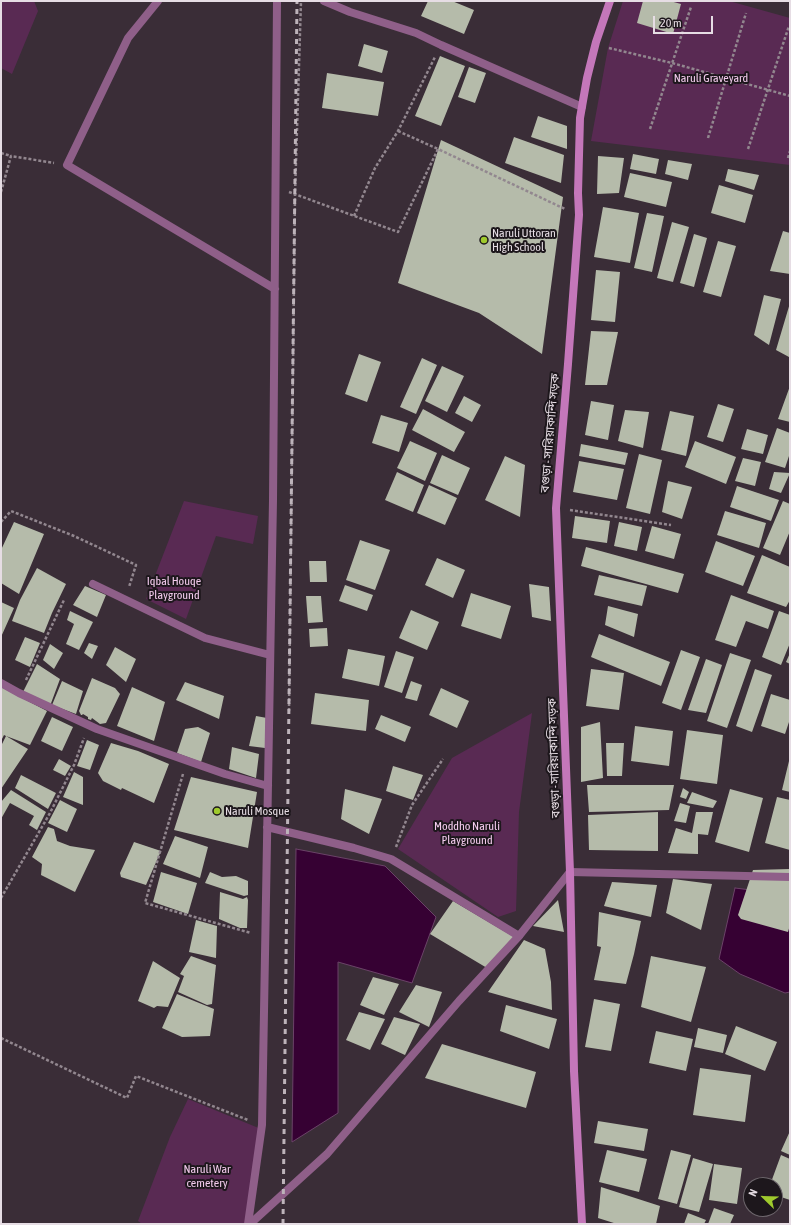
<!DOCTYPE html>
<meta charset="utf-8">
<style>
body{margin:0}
#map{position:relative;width:791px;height:1225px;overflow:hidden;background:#3a2d37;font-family:"Asap Condensed",sans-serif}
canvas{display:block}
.frame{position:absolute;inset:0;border:2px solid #e6dde4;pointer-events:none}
.north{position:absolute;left:743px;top:1177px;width:40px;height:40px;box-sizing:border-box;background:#1d171c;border:1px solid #6d666c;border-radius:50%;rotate:293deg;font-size:11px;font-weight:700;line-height:16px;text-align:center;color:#e6dde4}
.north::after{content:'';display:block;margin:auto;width:14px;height:18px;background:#9fca2d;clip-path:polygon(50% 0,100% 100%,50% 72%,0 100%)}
.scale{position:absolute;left:653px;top:16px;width:60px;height:18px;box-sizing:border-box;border:2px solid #e6dde4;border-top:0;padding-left:5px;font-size:12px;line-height:14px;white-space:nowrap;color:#e6dde4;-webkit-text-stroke:3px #1d171c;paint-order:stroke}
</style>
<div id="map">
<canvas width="791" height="1225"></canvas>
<div class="frame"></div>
<div class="north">N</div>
<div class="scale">20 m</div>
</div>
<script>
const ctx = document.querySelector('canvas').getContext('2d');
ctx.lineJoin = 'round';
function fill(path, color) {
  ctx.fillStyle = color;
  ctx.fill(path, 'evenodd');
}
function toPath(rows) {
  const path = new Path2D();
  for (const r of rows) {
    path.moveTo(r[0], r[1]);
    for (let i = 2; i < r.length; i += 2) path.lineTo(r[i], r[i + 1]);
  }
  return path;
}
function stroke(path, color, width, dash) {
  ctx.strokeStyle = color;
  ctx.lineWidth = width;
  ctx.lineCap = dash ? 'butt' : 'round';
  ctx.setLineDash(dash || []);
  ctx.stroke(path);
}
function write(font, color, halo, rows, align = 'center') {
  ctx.font = font + ' "Asap Condensed","Noto Sans Bengali",sans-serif';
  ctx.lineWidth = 4;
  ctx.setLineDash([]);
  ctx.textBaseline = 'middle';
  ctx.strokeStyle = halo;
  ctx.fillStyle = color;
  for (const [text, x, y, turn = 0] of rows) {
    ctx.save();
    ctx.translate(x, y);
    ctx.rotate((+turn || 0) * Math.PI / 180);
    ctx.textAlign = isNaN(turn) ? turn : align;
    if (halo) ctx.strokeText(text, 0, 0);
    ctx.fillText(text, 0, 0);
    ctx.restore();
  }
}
fill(toPath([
 [1,1,34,1,38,11,12,74,1,68],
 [623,1,729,1,790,18,790,165,591,141,608,48],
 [184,501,258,516,253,544,216,536,186,619,146,599],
 [532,713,519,812,516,911,498,917,398,849,452,758],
 [188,1099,261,1129,248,1224,142,1224,138,1221,170,1137]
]), '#592a53');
const water = toPath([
 [296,849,385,866,436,917,412,983,338,962,338,1113,292,1142,296,849],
 [735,888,790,895,790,992,785,993,740,974,719,959,735,888]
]);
fill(water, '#360133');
stroke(water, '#6b4368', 1);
fill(toPath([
 [428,1,452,1,474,10,464,34,421,16],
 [643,1,670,1,681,4,673,34,637,23],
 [364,44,388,51,382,73,358,66],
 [440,56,465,66,441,126,415,116],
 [469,67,486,73,475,103,458,97],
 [327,73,384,82,378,116,322,108],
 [538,116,567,126,567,149,531,137],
 [514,137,564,155,561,183,505,163],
 [441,140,563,197,542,354,479,313,398,283],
 [633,154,659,159,656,174,630,169],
 [598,156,624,158,619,193,597,194],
 [668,160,692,164,688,180,665,174],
 [728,169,759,175,754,190,725,181],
 [630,173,672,182,666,207,624,197],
 [719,185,753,195,745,223,711,213],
 [603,207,639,213,630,263,594,257],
 [647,213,664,216,652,272,634,268],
 [672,222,689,227,673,282,657,278],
 [783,231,790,233,790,274,770,271],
 [694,234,707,238,694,287,680,283],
 [718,241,736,246,721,297,703,292],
 [596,270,620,272,615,322,591,320],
 [764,295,781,299,769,345,754,335],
 [790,303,790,354,789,357,776,350],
 [591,331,618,332,607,385,585,385],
 [359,354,381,362,367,402,345,394],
 [422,358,437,365,416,414,400,407],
 [442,366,464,376,447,412,425,401],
 [790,386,790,422,778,419],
 [464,396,481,405,472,422,455,413],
 [591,401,614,405,608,440,585,435],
 [718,404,734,409,723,442,707,437],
 [423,409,465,432,454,452,412,430],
 [625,410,649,412,643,448,618,441],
 [670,411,694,416,686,456,661,450],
 [381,415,408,423,399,452,372,443],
 [777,428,790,433,790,453,785,468,765,462],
 [747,429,768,435,763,454,741,449],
 [410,441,437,453,425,481,397,468],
 [695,441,736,457,726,484,685,467],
 [581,444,628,453,625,465,579,456],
 [639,454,662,460,650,514,626,508],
 [442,455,470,468,458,495,430,483],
 [505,456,525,465,520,517,485,500],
 [743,458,761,462,755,486,735,481],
 [579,461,624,469,617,500,573,492],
 [397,472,424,485,413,512,385,500],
 [774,472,790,473,781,493,769,489],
 [668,481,692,487,682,519,662,512],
 [429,485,457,498,445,525,417,513],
 [737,486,779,500,771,521,730,507],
 [783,501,790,504,790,531,780,555,763,548],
 [725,511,766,523,759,548,717,535],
 [575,516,610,521,607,543,572,538],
 [14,522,44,534,19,594,1,583,1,550],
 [619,522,642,527,637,551,614,546],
 [652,526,681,534,674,559,645,551],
 [360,540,390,550,375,590,346,580],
 [716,541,755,556,743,586,705,572],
 [586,547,684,574,678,593,581,566],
 [762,555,790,567,790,600,786,607,747,593],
 [437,558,465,570,453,598,425,585],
 [309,561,326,561,327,582,310,582],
 [37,568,66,584,52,613,44,633,12,621,20,600],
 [599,575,647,586,642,606,594,595],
 [529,584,549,587,551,621,532,617],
 [345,585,373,595,367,611,339,601],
 [85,586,106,595,97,617,73,605],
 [471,593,511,606,501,639,461,626],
 [731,595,774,611,768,629,746,621,736,647,715,640],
 [306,596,321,596,323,622,308,623],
 [1,602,14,608,1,637],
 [608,606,638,614,634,637,605,625],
 [411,610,439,622,427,650,399,638],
 [70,611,93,622,79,650,66,644,74,624,67,620],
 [779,611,790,615,790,643,781,665,762,657],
 [327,628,328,646,310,647,309,629],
 [599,634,670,662,661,686,591,657],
 [25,637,40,643,30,667,15,660],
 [89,643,98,646,92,659,84,653],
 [50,644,63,653,54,669,43,660],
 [115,647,136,659,126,682,106,665],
 [348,649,385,656,379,686,342,678],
 [681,650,700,657,681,710,662,703],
 [396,651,414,657,402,693,384,687],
 [730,653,751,660,727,728,707,721],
 [790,653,790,664,786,662],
 [706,659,722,665,706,713,688,710],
 [37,664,60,679,50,706,23,692],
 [591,669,624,673,619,710,586,706],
 [755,669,772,675,752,732,736,726],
 [92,678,115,688,120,694,106,723,100,724,92,718,91,720,88,719,88,717,83,714,82,715,81,715,79,711],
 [62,681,83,691,76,714,52,705],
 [411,681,422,685,417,701,405,698],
 [185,682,224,696,219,719,176,700],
 [1,687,47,711,30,745,6,736,28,749,1,789,1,746,6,736,4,735,1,741],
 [132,687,165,702,154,741,117,726],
 [441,688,469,701,457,728,429,715],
 [315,693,369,700,366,731,311,724],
 [771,694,790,700,790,719,785,734,761,726],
 [381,715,411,727,405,742,375,729],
 [256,716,267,718,265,748,249,746],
 [52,717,73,727,62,751,41,741],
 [600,722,603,778,581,782,581,727],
 [635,726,673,731,669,766,631,761],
 [198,727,210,733,201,762,177,753,185,729],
 [687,730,723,735,717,784,680,779],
 [87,740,99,745,90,770,77,766],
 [111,743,138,751,169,764,154,803,122,788,121,790,103,781,98,773],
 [606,743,624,743,622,776,607,776],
 [232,747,259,754,256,778,229,769],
 [59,759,71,766,65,776,53,770],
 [789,761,790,761,790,792,782,790],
 [393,766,423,775,413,800,386,791],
 [74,772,83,777,83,805,63,797],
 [21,775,56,793,48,809,15,788],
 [191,777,257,792,248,848,174,830],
 [587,785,674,785,669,810,589,812],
 [683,788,689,792,686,799,680,797],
 [345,789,382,799,369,834,341,819],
 [730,789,763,798,749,852,715,842],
 [11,790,46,812,37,830,29,825,34,816,10,803,1,819,1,802],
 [692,792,717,801,713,808,687,803],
 [777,797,790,800,790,850,765,843],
 [60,800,77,809,67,832,48,823],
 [680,803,690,806,686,823,674,821],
 [658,812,658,851,589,850,588,815],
 [696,812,713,812,708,835,698,834,698,854,668,853,676,828,692,833],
 [48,827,54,829,57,841,70,846,95,850,75,892,41,875,42,864,32,857],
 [175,836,208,847,200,878,163,864],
 [134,842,161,851,146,885,121,877,120,873],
 [790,869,790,925,788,932,741,919,738,915,753,870],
 [161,872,197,883,188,914,153,902],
 [210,872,222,877,236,876,248,881,248,895,244,896,205,883],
 [673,879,712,884,701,930,666,913],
 [612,882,657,885,651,917,604,906],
 [220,892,243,899,247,897,248,900,247,928,240,928,219,919],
 [558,900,564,932,533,926],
 [453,901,514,937,487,968,430,934],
 [599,912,641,921,634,954,626,984,594,980,601,947,597,946],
 [196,920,217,926,216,958,189,952],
 [524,940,545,949,551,982,552,1010,488,992],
 [191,956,216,965,212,1004,207,1005,178,992,184,976,180,974],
 [651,956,706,967,691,1022,641,1007],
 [153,961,180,978,168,1007,157,1006,154,1008,138,1001],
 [373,977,399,984,384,1015,360,1005],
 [416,985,442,992,429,1027,399,1012],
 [177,994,214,1009,210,1036,182,1037,162,1028],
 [594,999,620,1004,611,1051,585,1047],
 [506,1005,557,1019,549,1049,500,1031],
 [359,1012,385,1019,370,1050,346,1040],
 [394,1017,420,1024,405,1055,381,1044],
 [736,1026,777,1042,765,1071,725,1054],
 [698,1028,727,1035,723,1053,694,1047],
 [656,1031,693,1039,686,1071,649,1063],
 [442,1044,536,1072,526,1108,425,1078],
 [700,1068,751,1075,745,1122,693,1115],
 [598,1121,648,1129,644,1151,594,1143],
 [790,1131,790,1155,781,1151],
 [607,1150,647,1159,639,1192,599,1182],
 [671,1150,691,1155,677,1204,658,1199],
 [781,1155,790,1159,790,1200,775,1195,775,1185,770,1185],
 [693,1158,713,1164,699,1212,679,1207],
 [714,1164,742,1168,737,1204,709,1200],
 [601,1187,660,1206,656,1224,617,1224,598,1218],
 [714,1208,734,1215,730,1224,708,1224],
 [688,1213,706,1220,704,1224,684,1224]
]), '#b5bbaa');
stroke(toPath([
 [609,48,672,63,790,96],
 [650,129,691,7],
 [398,131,438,149],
 [708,138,746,13],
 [748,149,789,26],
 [1,153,11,156],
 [788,158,790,151],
 [1,192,11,156,54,163],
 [289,192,398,232,438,149,565,209],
 [354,216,375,168,398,131,435,57],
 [570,510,671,525],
 [1,522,11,511,74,536,136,565,129,587],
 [26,680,64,600],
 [289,711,295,194,301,1],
 [183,774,145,903,251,933],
 [396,847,412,805,443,759],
 [1,898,50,813,74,765,84,738],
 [1,1038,127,1098,136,1076,248,1120]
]), '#92878f', 2.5, [3, 2]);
stroke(toPath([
 [158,1,128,38,67,165,275,289],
 [324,1,350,12,416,33,441,45,582,107],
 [93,584,205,638,270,655],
 [1,683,19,693,97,729,225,774,268,786],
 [267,827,354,848,391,859,519,936],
 [570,872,790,877],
 [248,1224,262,1125,273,500,277,1]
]), '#8f5f89', 8);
stroke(toPath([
 [250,1224,327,1154,459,1001,519,936,570,872]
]), '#8f5f89', 8);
stroke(toPath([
 [582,1224,574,1071,570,872,556,508,568,364,579,215,578,193,580,118,587,78,596,42,610,1]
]), '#c477ba', 8);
stroke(toPath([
 [283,1224,297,1]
]), '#bdb3ba', 3, [5, 5]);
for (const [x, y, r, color] of [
 [484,240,4,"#9fca2d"],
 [217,811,4,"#9fca2d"]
]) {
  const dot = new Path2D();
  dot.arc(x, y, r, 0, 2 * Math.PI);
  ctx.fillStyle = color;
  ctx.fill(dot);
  stroke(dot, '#1d171c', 1.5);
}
write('12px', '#f3cbed', '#1d171c', [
 ["Naruli Graveyard",711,78],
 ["Iqbal Houqe",174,581],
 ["Playground",174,595],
 ["Moddho Naruli",467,826],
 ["Playground",467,840],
 ["Naruli War",207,1169],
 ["cemetery",207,1183]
]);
write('12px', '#e6dde4', '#1d171c', [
 ["Naruli Uttoran",492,233],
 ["High School",492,247],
 ["Naruli Mosque",225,811]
], 'left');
write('12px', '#e6dde4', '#1d171c', [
 ["বগুড়া - সারিয়াকান্দি সড়ক",550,433,-85],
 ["বগুড়া - সারিয়াকান্দি সড়ক",554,758,-92]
]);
</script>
